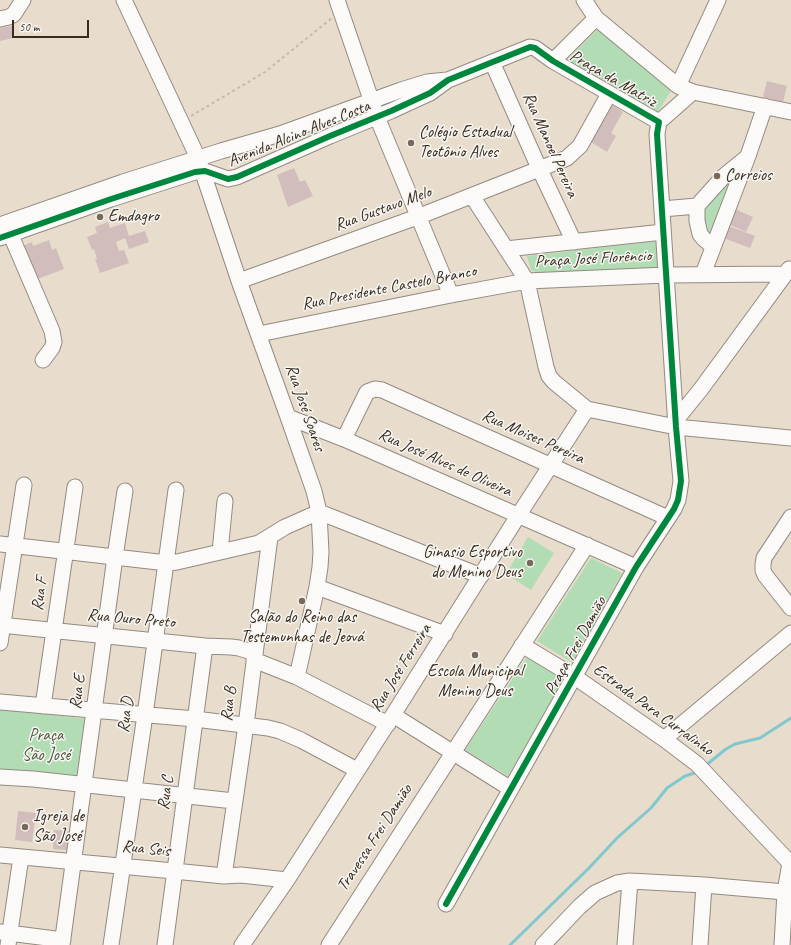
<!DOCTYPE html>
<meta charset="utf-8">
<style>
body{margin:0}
#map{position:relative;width:791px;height:945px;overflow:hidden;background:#e8ddcd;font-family:Caveat,sans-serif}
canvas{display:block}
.scale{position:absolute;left:12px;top:20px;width:77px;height:18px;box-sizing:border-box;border:2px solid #3b2a1e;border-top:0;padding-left:5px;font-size:12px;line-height:14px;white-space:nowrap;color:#3b2a1e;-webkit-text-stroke:3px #f6f6f2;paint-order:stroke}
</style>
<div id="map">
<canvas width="791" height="945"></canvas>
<div class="scale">50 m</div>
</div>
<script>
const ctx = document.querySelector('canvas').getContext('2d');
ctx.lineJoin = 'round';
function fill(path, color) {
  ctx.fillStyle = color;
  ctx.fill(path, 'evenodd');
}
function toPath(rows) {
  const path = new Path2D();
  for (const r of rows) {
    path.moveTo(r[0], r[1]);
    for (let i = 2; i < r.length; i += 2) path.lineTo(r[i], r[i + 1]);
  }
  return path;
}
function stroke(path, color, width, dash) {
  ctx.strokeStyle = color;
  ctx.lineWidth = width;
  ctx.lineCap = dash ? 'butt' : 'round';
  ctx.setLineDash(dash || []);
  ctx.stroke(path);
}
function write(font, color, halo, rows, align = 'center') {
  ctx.font = font + ' Caveat,sans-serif';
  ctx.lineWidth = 3;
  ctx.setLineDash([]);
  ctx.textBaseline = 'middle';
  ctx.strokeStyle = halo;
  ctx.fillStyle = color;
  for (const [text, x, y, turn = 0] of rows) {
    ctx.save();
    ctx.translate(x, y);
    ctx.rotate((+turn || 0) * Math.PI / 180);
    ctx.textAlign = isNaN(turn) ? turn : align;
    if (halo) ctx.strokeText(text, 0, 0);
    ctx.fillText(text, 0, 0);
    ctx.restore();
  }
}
fill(toPath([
 [599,28,671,91,657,113,567,60],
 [734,175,712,236,707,233,702,219,709,200],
 [658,241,661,268,540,274,531,270,527,256],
 [528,537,554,553,531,590,506,574],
 [591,558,622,573,573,663,537,641],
 [527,657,564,680,508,776,465,750],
 [0,709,88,719,80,781,0,771]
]), '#b2dcb4');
stroke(toPath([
 [705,766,726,749,735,744,760,738,791,718],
 [510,945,589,868,617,838,651,808,667,788,685,776,698,772]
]), '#80c8ce', 3);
fill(toPath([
 [12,26,13,38,0,41,0,28],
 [767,81,787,86,783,102,763,97],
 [609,103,623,112,611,133,616,136,607,152,588,140],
 [294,168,300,182,305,180,313,196,288,207,277,175],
 [735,209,753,217,746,232,728,224],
 [108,222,110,228,125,223,129,236,145,231,149,242,129,249,125,238,116,242,119,251,124,250,129,263,100,273,95,259,97,259,94,249,92,250,87,237,97,233,95,227],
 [726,225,755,236,750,248,721,237],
 [49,240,52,250,56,248,64,269,35,280,23,246,32,242,33,246],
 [18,811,36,813,32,842,15,840],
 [54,830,69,831,67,850,53,849]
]), '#d1bdbc');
const minor = toPath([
 [124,0,198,158,239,281,288,417,314,491,319,512,321,552,320,567,317,587,297,677],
 [337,0,377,117,451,295],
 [584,0,596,18,678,86,693,92,791,112],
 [0,19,9,17,14,14,23,0],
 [553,61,596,18],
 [492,62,539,168,574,242],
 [678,86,718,0],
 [659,122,693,92],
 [472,196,527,281,546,367,549,376,554,382,587,409,676,427,791,438],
 [697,206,697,221,700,234,704,239,713,247],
 [662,209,697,206,724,176,746,158],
 [0,225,123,182,221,151,280,134,401,90,427,82,447,80],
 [7,226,52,331,54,342,52,348,43,360],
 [0,238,111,199,195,172,205,171,228,179,237,177,330,136,391,111,430,93,448,80,530,47,535,48,553,61,659,122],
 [506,249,663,232],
 [703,274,748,156,765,106],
 [239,281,420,216,567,158,580,146,609,94],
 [259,334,451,295,527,281,666,275,785,274],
 [288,417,344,439,636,567],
 [676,420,701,389,789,269],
 [344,439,367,392,375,389,382,390,668,518],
 [791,517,764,558,763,565,763,570,765,575,791,608],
 [0,544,167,563,177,562,259,543,285,527,319,512,481,576],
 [220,552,225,501],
 [317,587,445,634],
 [0,625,205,646,231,647,239,648,255,653],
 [0,643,24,485],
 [522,645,575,677,664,739,697,764,790,863],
 [254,660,297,677,388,724],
 [0,702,195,719,268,728,280,731,301,740,357,770],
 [43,706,75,487],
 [393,715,511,789],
 [664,739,791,633],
 [0,777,33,779,234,801],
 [0,855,174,871,224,876,241,875,287,880],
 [224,876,246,725,270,537],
 [446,904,636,567,674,509,678,500,681,481,676,427,657,134,659,122],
 [1,932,63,940],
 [8,945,21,857],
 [62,945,115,557,125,491],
 [111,945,145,715,176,490],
 [165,945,205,646],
 [242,945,287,880,393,715,518,516,587,409],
 [329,945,587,545],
 [543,945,579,907,595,893,617,883,630,881,704,885,785,892,791,896],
 [625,945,630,881],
 [700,945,704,885],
 [782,945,785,892,790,863]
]);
stroke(minor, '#938a80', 17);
stroke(toPath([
 [191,116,265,72,332,18]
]), '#bfbbb7', 2, [3, 3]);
stroke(minor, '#fcfaf8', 15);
stroke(toPath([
 [0,238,111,199,195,172,205,171,228,179,237,177,330,136,391,111,430,93,448,80,530,47,535,48,553,61,659,122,657,134,676,427,681,481,678,500,674,509,636,567,446,904]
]), '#00873e', 6);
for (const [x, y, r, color] of [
 [411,143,4,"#78695b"],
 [717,176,4,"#78695b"],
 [100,217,4,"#78695b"],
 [530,563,4,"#78695b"],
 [302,601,4,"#78695b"],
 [475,655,4,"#78695b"],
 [25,827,4,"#78695b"]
]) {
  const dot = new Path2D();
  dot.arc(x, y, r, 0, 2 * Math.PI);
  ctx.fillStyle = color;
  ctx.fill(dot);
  stroke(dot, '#f6f6f2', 1.5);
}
write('17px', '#3b2a1e', '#f6f6f2', [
 ["Praça da Matriz",613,79,30],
 ["Avenida Alcino Alves Costa",299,134,-22],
 ["Rua Manoel Pereira",550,145,66],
 ["Rua Gustavo Melo",383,209,-20],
 ["Praça José Florêncio",593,259,-3],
 ["Rua Presidente Castelo Branco",389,288,-11],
 ["Rua José Soares",305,408,71],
 ["Rua Moises Pereira",533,437,24],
 ["Rua José Alves de Oliveira",445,463,24],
 ["Rua F",40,594,-82],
 ["Rua Ouro Preto",131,619,5],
 ["Praça Frei Damião",576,646,-61],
 ["Rua José Ferreira",401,668,-58],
 ["Rua E",78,692,-82],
 ["Rua B",229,704,-83],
 ["Estrada Para Curralinho",653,710,36],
 ["Rua D",126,715,-82],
 ["Rua C",166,793,-82],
 ["Travessa Frei Damião",375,838,-57],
 ["Rua Seis",146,849,6]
]);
write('17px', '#3b2a1e', '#f6f6f2', [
 ["Colégio Estadual",419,133],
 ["Teotônio Alves",419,153],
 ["Correios",725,176],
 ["Emdagro",108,217],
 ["Ginasio Esportivo",522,553,"right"],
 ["do Menino Deus",522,573,"right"],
 ["Salão do Reino das",302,618,"center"],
 ["Testemunhas de Jeová",302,638,"center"],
 ["Escola Municipal",475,672,"center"],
 ["Menino Deus",475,692,"center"],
 ["Igreja de",33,817],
 ["São José",33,837]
], 'left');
write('17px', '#4e563e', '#f6f6f2', [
 ["Praça",46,736],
 ["São José",46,756]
]);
</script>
